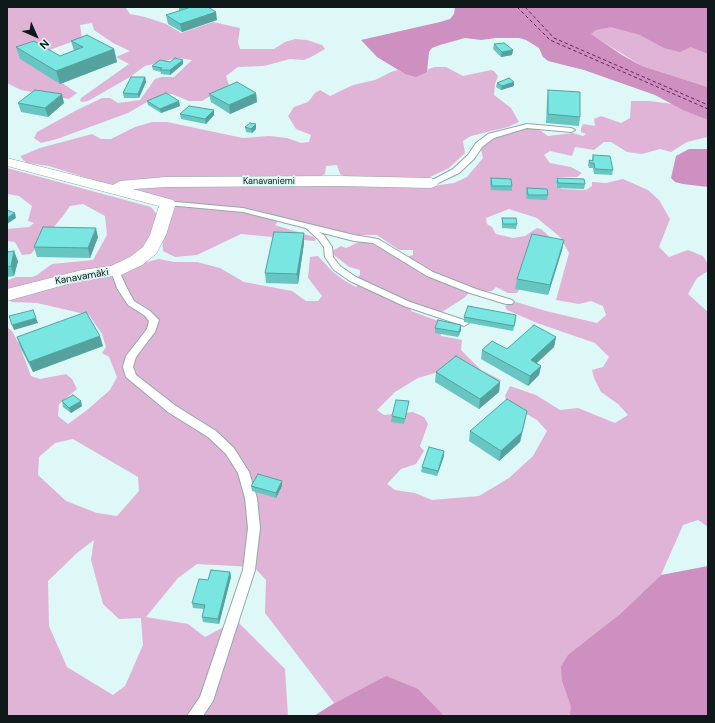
<!DOCTYPE html>
<meta charset="utf-8">
<style>
body{margin:0}
#map{position:relative;width:715px;height:723px;overflow:hidden;background:#ddf8f6;font-family:"DM Sans",sans-serif}
canvas{display:block}
.frame{position:absolute;inset:0;border:8px solid #101919;pointer-events:none}
.north{position:absolute;left:16px;top:16px;width:40px;height:40px;-webkit-text-stroke:3px #ddf8f6;paint-order:stroke;rotate:135deg;font-size:11px;font-weight:700;line-height:16px;text-align:center;color:#101919}
.north::after{content:'';display:block;margin:auto;width:14px;height:18px;background:#101919;clip-path:polygon(50% 0,100% 100%,50% 72%,0 100%)}
</style>
<div id="map">
<canvas width="715" height="723"></canvas>
<div class="frame"></div>
<div class="north">N</div>
</div>
<script>
const ctx = document.querySelector('canvas').getContext('2d');
ctx.lineJoin = 'round';
function fill(path, color) {
  ctx.fillStyle = color;
  ctx.fill(path, 'evenodd');
}
function toPath(rows) {
  const path = new Path2D();
  for (const r of rows) {
    path.moveTo(r[0], r[1]);
    for (let i = 2; i < r.length; i += 2) path.lineTo(r[i], r[i + 1]);
  }
  return path;
}
function stroke(path, color, width, dash) {
  ctx.strokeStyle = color;
  ctx.lineWidth = width;
  ctx.lineCap = dash ? 'butt' : 'round';
  ctx.setLineDash(dash || []);
  ctx.stroke(path);
}
function write(font, color, halo, rows, align = 'center') {
  ctx.font = font + ' "DM Sans",sans-serif';
  ctx.lineWidth = 3.5;
  ctx.setLineDash([]);
  ctx.textBaseline = 'middle';
  ctx.strokeStyle = halo;
  ctx.fillStyle = color;
  for (const [text, x, y, turn = 0] of rows) {
    ctx.save();
    ctx.translate(x, y);
    ctx.rotate((+turn || 0) * Math.PI / 180);
    ctx.textAlign = isNaN(turn) ? turn : align;
    if (halo) ctx.strokeText(text, 0, 0);
    ctx.fillText(text, 0, 0);
    ctx.restore();
  }
}
fill(toPath([
 [7,7,125,7,130,14,145,17,166,24,181,33,213,22,240,28,238,42,240,49,274,49,285,42,295,39,307,40,322,45,325,49,311,57,304,60,290,59,264,66,238,67,226,76,229,85,202,101,189,101,172,94,165,95,147,102,128,113,57,139,41,143,34,138,37,132,75,111,102,98,110,98,118,103,140,100,155,79,161,77,174,77,192,60,177,58,145,66,130,77,88,101,82,102,80,101,81,98,129,64,116,57,130,51,113,43,94,30,92,23,80,25,82,38,39,54,62,83,77,93,69,99,21,90,7,83],
 [557,7,708,17,708,87,642,66,561,16],
 [435,67,446,67,463,76,491,70,494,71,498,76,495,84,494,95,511,108,519,122,508,127,471,136,463,141,465,153,449,168,428,178,349,179,340,174,337,165,326,166,325,174,316,179,130,183,109,185,49,166,27,163,22,159,21,156,40,148,92,134,101,139,111,139,135,127,152,122,167,122,243,138,269,136,287,138,301,143,309,142,311,135,296,129,288,116,294,107,308,102,315,93,320,90,330,96,353,85,375,80,391,72,398,70,405,74,427,72,428,69],
 [631,101,649,101,673,104,708,120,708,137,687,142,671,152,660,149,642,154,627,152,611,142,604,142,594,150,575,147,572,156,550,151,544,155,550,163,571,167,582,173,577,177,556,177,556,186,562,189,586,190,592,186,592,182,606,183,623,179,648,190,659,200,670,219,659,247,669,257,688,250,703,256,708,264,708,271,697,278,688,294,708,312,708,527,698,520,683,525,661,575,619,615,574,716,314,716,334,703,265,613,266,580,254,567,197,564,178,578,146,617,188,624,205,637,222,628,230,614,285,669,288,716,7,716,7,327,12,331,19,344,31,376,40,379,66,374,72,379,77,389,59,404,58,416,68,424,87,410,110,390,117,377,109,357,102,353,106,347,102,334,89,315,37,303,11,302,10,296,7,297,8,280,16,277,32,277,37,275,52,264,93,260,107,235,105,216,83,204,70,206,63,216,31,254,22,255,15,242,7,241,7,229,29,227,34,223,28,221,32,206,19,196,7,194,7,168,151,207,158,216,144,249,143,263,159,259,174,262,197,262,220,268,244,282,292,291,306,301,318,301,322,296,308,278,310,257,318,256,333,272,345,281,356,287,359,285,410,308,411,311,441,322,441,336,462,340,461,350,481,370,501,380,491,392,438,372,418,378,395,392,377,410,384,415,413,412,424,417,428,424,420,446,424,451,416,464,401,469,387,484,395,490,415,493,432,500,479,496,509,478,533,456,547,431,537,420,507,403,505,396,510,386,536,395,560,410,578,408,615,423,628,415,618,404,601,392,594,378,592,370,603,367,609,357,595,343,537,323,507,310,505,306,516,302,546,311,597,323,606,315,603,306,591,301,579,304,556,300,569,253,560,237,537,218,509,209,486,218,487,224,492,227,496,234,513,238,525,236,537,228,541,229,551,238,517,293,508,293,496,287,492,291,470,292,464,298,442,312,437,311,433,312,409,302,357,277,360,275,360,270,349,267,334,255,332,251,341,246,346,248,359,242,365,241,372,243,399,259,413,255,413,250,399,250,377,235,358,235,308,225,282,217,275,225,314,237,316,240,314,241,241,234,197,255,175,257,163,251,162,238,173,201,130,191,130,188,254,184,424,187,454,183,467,177,483,158,481,148,485,143,494,137,528,127,538,129,548,136,573,133,583,136,586,134,581,132,581,128,583,124,595,126,594,119,601,116,621,123,630,118],
 [73,439,138,477,139,491,117,516,97,513,66,501,38,475,39,457,55,443],
 [94,540,91,560,103,604,119,619,141,618,143,645,125,686,113,695,67,667,49,626,48,581,77,553]
]), '#e0b4d6');
fill(toPath([
 [455,7,708,7,708,54,691,47,680,52,664,48,640,35,611,27,596,30,591,34,622,55,642,66,708,87,708,120,683,110,655,95,584,70,548,61,543,57,539,48,526,40,519,38,496,38,481,40,465,38,440,45,432,48,429,52,427,72,416,77,405,74,377,57,361,40,440,22,450,19,454,14],
 [689,149,708,149,708,187,683,184,675,182,671,178,676,156],
 [708,566,708,716,570,716,571,706,562,681,561,667,568,655,619,615,661,575],
 [386,676,418,689,444,716,314,716,335,703]
]), '#ce8fc1');
stroke(toPath([
 [517,7,550,40,708,109],
 [525,7,554,38,708,105]
]), '#6a205e', 1, [3.5, 2.5]);
const lane = toPath([
 [527,124,571,128,575,130,571,132,527,128,494,138,482,147,474,159,459,173,434,185,428,185,427,183,453,169,468,155,476,143,488,134,527,124],
 [165,201,243,208,354,235,378,239,433,272,476,289,512,300,514,302,512,304,506,304,470,293,427,276,373,243,354,241,319,232,324,235,332,247,333,257,340,266,356,277,410,302,467,321,469,323,464,326,404,306,350,281,334,270,325,257,324,247,318,239,306,228,243,212,168,205,164,203,165,201],
 [115,268,119,271,127,288,134,301,150,311,159,320,155,332,136,357,133,367,136,375,176,406,216,431,234,448,249,472,257,498,260,528,255,570,213,701,203,716,187,716,200,697,243,570,248,528,245,498,238,473,226,454,208,437,168,412,126,377,123,367,126,356,147,329,149,321,144,315,128,305,117,288,111,271,115,268]
]);
const street = toPath([
 [7,158,113,185,120,181,166,177,338,176,431,178,436,180,439,183,436,186,431,188,338,186,166,187,133,189,173,200,176,203,166,235,156,254,142,265,121,275,82,280,7,301,7,289,82,270,111,266,130,257,143,247,150,235,159,206,7,166,7,158]
]);
stroke(lane, '#90a9a7', 2);
stroke(street, '#90a9a7', 1);
fill(lane, '#fff');
fill(street, '#fff');
fill(toPath([
 [179,7,208,7,217,20,182,32,168,24,166,15,179,11],
 [71,41,114,49,117,62,60,84,20,59,16,47,60,56,74,51],
 [494,44,513,50,512,55,501,57,493,49],
 [183,64,170,75,161,74,161,72,153,70,152,66],
 [145,77,146,82,139,98,124,98,123,93],
 [514,82,514,86,501,90,496,87,497,83],
 [548,90,580,117,579,126,546,123,547,99],
 [256,93,257,102,230,114,211,102,209,94],
 [147,101,180,106,161,113,148,105],
 [18,103,64,103,48,117,21,112],
 [214,110,214,115,206,124,181,119,180,114],
 [256,124,256,129,252,133,246,132,245,127],
 [593,155,613,170,612,175,594,174,593,168,589,168,588,165,589,160,592,161],
 [491,178,512,186,512,191,491,190,490,183],
 [557,178,585,184,584,189,557,188,556,182],
 [527,188,548,195,547,200,527,199,526,193],
 [502,218,517,224,516,229,502,228],
 [98,237,90,258,37,257,34,247],
 [564,240,562,250,548,295,515,289,517,279],
 [304,243,298,284,266,283,265,273],
 [7,252,18,261,14,276,7,277],
 [464,317,516,320,513,331,464,322],
 [461,325,461,330,458,337,435,333,435,328],
 [17,337,103,346,33,372,20,347],
 [556,337,554,347,537,363,541,366,539,375,528,386,481,359,482,350,507,349],
 [436,372,500,382,499,392,479,409,435,382],
 [62,401,82,406,71,413,63,407],
 [408,406,404,424,391,422,392,416],
 [525,421,520,442,499,461,469,441,470,431],
 [444,456,437,476,421,472,422,467],
 [251,486,282,486,276,498,252,491],
 [230,572,231,577,219,624,203,622,202,617,204,609,193,608,192,603]
]), '#68c6c2');
fill(toPath([
 [216,12,217,20,182,32,180,24],
 [114,49,117,62,60,84,56,71],
 [513,50,512,55,501,57,502,52],
 [183,60,183,64,170,75,170,70],
 [145,77,146,82,139,98,138,94],
 [514,82,514,86,501,90,502,86],
 [256,93,257,102,230,114,229,105],
 [62,94,64,103,48,117,45,108],
 [179,101,180,106,161,113,160,109],
 [214,110,214,115,206,124,205,119],
 [256,124,256,129,252,133,251,129],
 [15,213,16,218,7,224,7,218],
 [96,228,98,237,90,258,88,248],
 [304,233,304,243,298,284,297,274],
 [564,240,562,250,548,295,550,285],
 [14,251,18,261,14,276,11,266],
 [36,318,38,323,14,330,12,325],
 [461,325,461,330,458,337,459,332],
 [100,336,103,346,33,372,29,362],
 [556,337,554,347,529,370,531,360],
 [541,366,539,375,528,386,530,376],
 [500,382,499,392,479,409,480,399],
 [81,401,82,406,71,413,69,408],
 [527,411,520,442,499,461,501,451],
 [444,451,444,456,437,476,438,471],
 [282,481,282,486,276,498,276,493],
 [230,572,231,577,219,624,218,619]
]), '#55a19e');
const building = toPath([
 [186,7,208,7,216,12,180,24,166,15,188,8,186,7],
 [87,35,114,49,56,71,16,47,34,41,60,56,83,47,71,41,87,35],
 [504,43,513,50,502,52,494,44,504,43],
 [175,58,183,60,170,70,160,70,162,68,152,66,160,60,170,62,175,58],
 [131,77,145,77,138,94,123,93,131,77],
 [509,78,514,82,502,86,497,83,509,78],
 [237,82,256,93,229,105,209,94,237,82],
 [35,90,62,94,45,108,18,103,35,90],
 [548,90,580,92,580,117,548,114,548,90],
 [166,93,179,101,160,109,147,101,166,93],
 [189,106,214,110,205,119,180,114,189,106],
 [250,123,256,124,251,129,245,127,250,123],
 [593,155,610,156,613,170,595,169,594,163,590,163,589,160,593,161,593,155],
 [491,178,511,179,512,186,492,186,491,178],
 [557,178,584,179,585,184,558,183,557,178],
 [527,188,547,189,548,195,528,195,527,188],
 [7,210,15,213,7,218,7,210],
 [502,218,516,218,517,224,503,224,502,218],
 [43,227,96,228,88,248,34,247,43,227],
 [274,232,304,233,297,274,265,273,274,232],
 [532,234,564,240,550,285,517,279,532,234],
 [14,251,11,266,7,267,7,252,14,251],
 [468,306,516,315,514,326,464,317,468,306],
 [33,310,36,318,12,325,9,316,33,310],
 [86,312,100,336,29,362,17,337,86,312],
 [438,320,461,325,459,332,435,328,438,320],
 [534,325,556,337,531,360,541,366,530,376,482,350,492,341,507,349,534,325],
 [456,356,500,382,480,399,436,372,456,356],
 [73,395,81,401,69,408,62,401,73,395],
 [507,399,527,411,522,432,501,451,470,431,507,399],
 [396,400,409,401,405,419,392,416,396,400],
 [429,447,444,451,438,471,422,467,429,447],
 [258,474,282,481,276,493,251,486,258,474],
 [211,570,230,572,218,619,202,617,205,605,192,603,199,579,208,580,211,570]
]);
fill(building, '#79e6e2');
stroke(building, '#55a19e', 1);
write('9px', '#101919', '#ddf8f6', [
 ["Kanavaniemi",269,182]
]);
write('10px', '#101919', '#ddf8f6', [
 ["Kanavamäki",82,277,-10]
]);
</script>
